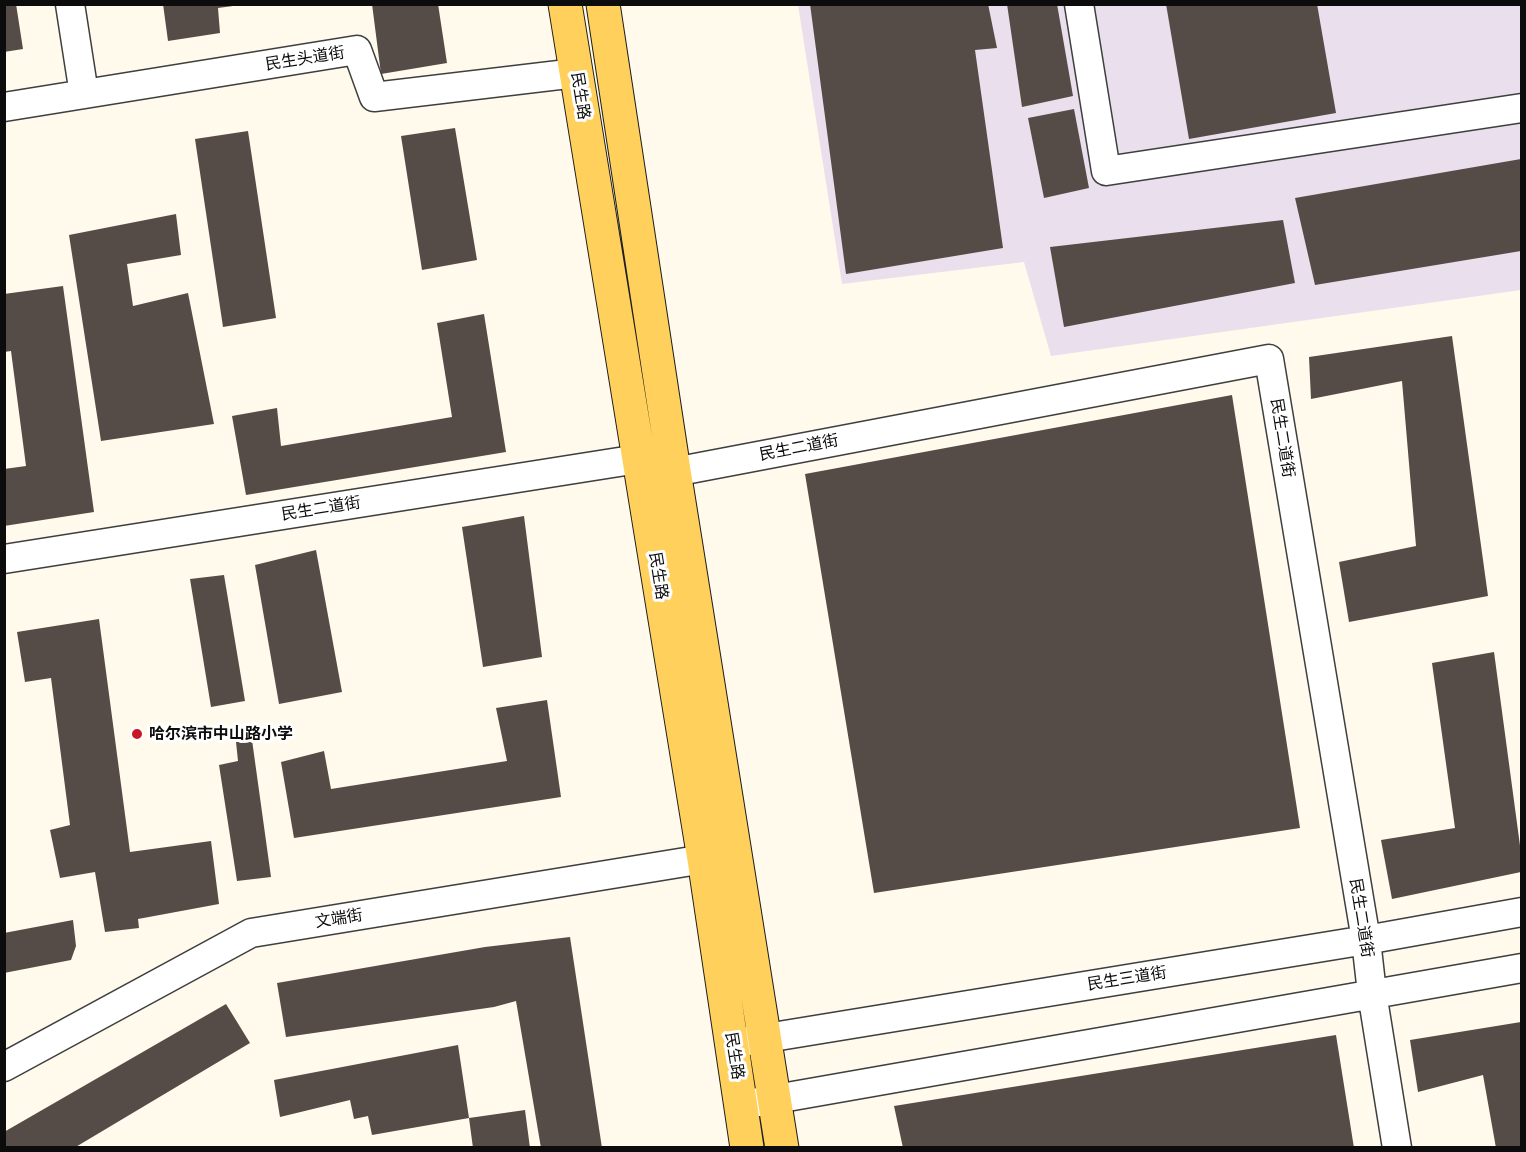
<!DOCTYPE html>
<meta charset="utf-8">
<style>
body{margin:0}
#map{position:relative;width:1526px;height:1152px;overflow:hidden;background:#fffaeb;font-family:"PT Serif",serif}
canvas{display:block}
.frame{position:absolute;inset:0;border:6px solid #0c0c0c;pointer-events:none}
</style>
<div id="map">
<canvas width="1526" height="1152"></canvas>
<div class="frame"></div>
</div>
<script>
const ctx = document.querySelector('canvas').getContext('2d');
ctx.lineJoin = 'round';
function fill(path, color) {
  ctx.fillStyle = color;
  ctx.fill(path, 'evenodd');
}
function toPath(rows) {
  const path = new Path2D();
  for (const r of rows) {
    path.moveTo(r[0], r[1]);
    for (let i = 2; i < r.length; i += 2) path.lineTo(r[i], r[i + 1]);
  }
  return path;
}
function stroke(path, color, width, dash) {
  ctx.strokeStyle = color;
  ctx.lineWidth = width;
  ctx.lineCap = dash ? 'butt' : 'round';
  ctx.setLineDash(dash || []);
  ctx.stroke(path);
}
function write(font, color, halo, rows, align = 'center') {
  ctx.font = font + ' "PT Serif","Noto Sans SC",serif';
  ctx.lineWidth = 6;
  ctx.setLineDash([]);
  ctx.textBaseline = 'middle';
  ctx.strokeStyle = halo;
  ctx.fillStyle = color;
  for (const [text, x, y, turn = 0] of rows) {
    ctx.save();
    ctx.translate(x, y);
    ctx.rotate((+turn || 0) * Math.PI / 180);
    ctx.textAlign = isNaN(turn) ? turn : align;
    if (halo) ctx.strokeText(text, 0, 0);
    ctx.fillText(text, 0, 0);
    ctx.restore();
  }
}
fill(toPath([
 [798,5,1521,5,1521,290,1051,356,1024,262,842,284]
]), '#eadfec');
fill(toPath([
 [4,4,16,4,23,49,4,52],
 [163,4,233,4,233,6,218,8,220,33,168,41],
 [372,4,438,4,447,63,381,74],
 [810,4,988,4,997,48,975,50,1003,248,846,274],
 [1007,4,1057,4,1073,96,1022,107],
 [1166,4,1317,4,1336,113,1189,139],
 [1074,109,1089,188,1044,198,1028,118],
 [455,128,477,260,422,270,401,136],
 [248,131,276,318,223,327,195,139],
 [1521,159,1521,251,1315,285,1295,198],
 [176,214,181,255,127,264,133,306,188,293,214,424,101,441,69,235],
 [1283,220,1295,283,1064,327,1050,247],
 [63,286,94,512,4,526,4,469,26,466,11,351,4,352,4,294],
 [484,314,506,452,246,495,232,416,277,408,281,446,452,417,437,323],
 [1452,336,1488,596,1349,622,1339,562,1416,546,1402,381,1311,399,1309,357],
 [1232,395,1300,828,874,893,805,474],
 [524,516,542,657,483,667,462,527],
 [316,550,342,692,279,704,255,565],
 [224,575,245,701,211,707,190,579],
 [99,619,130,852,211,841,219,904,138,919,139,928,105,932,95,872,60,878,50,830,70,825,51,678,25,682,17,632],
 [1494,652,1521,853,1521,872,1392,899,1381,840,1455,828,1432,663],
 [547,700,561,797,294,838,281,762,324,751,331,789,507,761,496,708],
 [252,740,271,877,237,881,219,765,238,761,236,742],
 [73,920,76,946,71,960,4,973,4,933],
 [570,937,602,1148,541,1148,516,1001,494,1007,286,1037,277,983,485,947],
 [226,1004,250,1043,74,1148,4,1148,4,1132],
 [1521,1022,1521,1148,1496,1148,1483,1075,1418,1092,1410,1040],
 [1336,1035,1354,1148,903,1148,894,1106],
 [458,1045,469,1118,372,1135,368,1116,354,1119,350,1100,280,1117,274,1080],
 [525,1110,530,1148,473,1148,469,1118]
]), '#564c47');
const minor = toPath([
 [70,4,84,94],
 [1079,4,1106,171,1522,108],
 [4,107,357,50,374,97,576,73],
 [653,476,1269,359,1366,940,1372,993,1397,1148],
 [4,559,638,459],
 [742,1042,1366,940,1522,912],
 [4,1067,251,933,704,859],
 [753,1103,1522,968]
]);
const major = toPath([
 [565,4,704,859,747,1148],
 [603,4,674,471,782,1148]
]);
stroke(minor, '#3f3f3f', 31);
stroke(major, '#1d1d1d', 35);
stroke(minor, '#fff', 28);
stroke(major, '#ffd05b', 33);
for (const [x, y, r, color] of [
 [137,734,6,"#c81828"]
]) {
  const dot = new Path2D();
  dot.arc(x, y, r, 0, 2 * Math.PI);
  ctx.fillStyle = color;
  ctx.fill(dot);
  stroke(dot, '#fff', 2);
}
write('16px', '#0c0c0c', '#fff', [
 ["民生头道街",305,59,-9],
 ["民生路",580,96,81],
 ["民生二道街",1282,438,81],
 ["民生二道街",799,448,-11],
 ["民生二道街",321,509,-9],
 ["民生路",658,576,81],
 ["民生二道街",1361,918,81],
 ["文端街",339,919,-9],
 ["民生三道街",1127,979,-9],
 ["民生路",734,1056,81]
]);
write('bold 16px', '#0c0c0c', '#fff', [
 ["哈尔滨市中山路小学",149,734]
], 'left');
</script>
